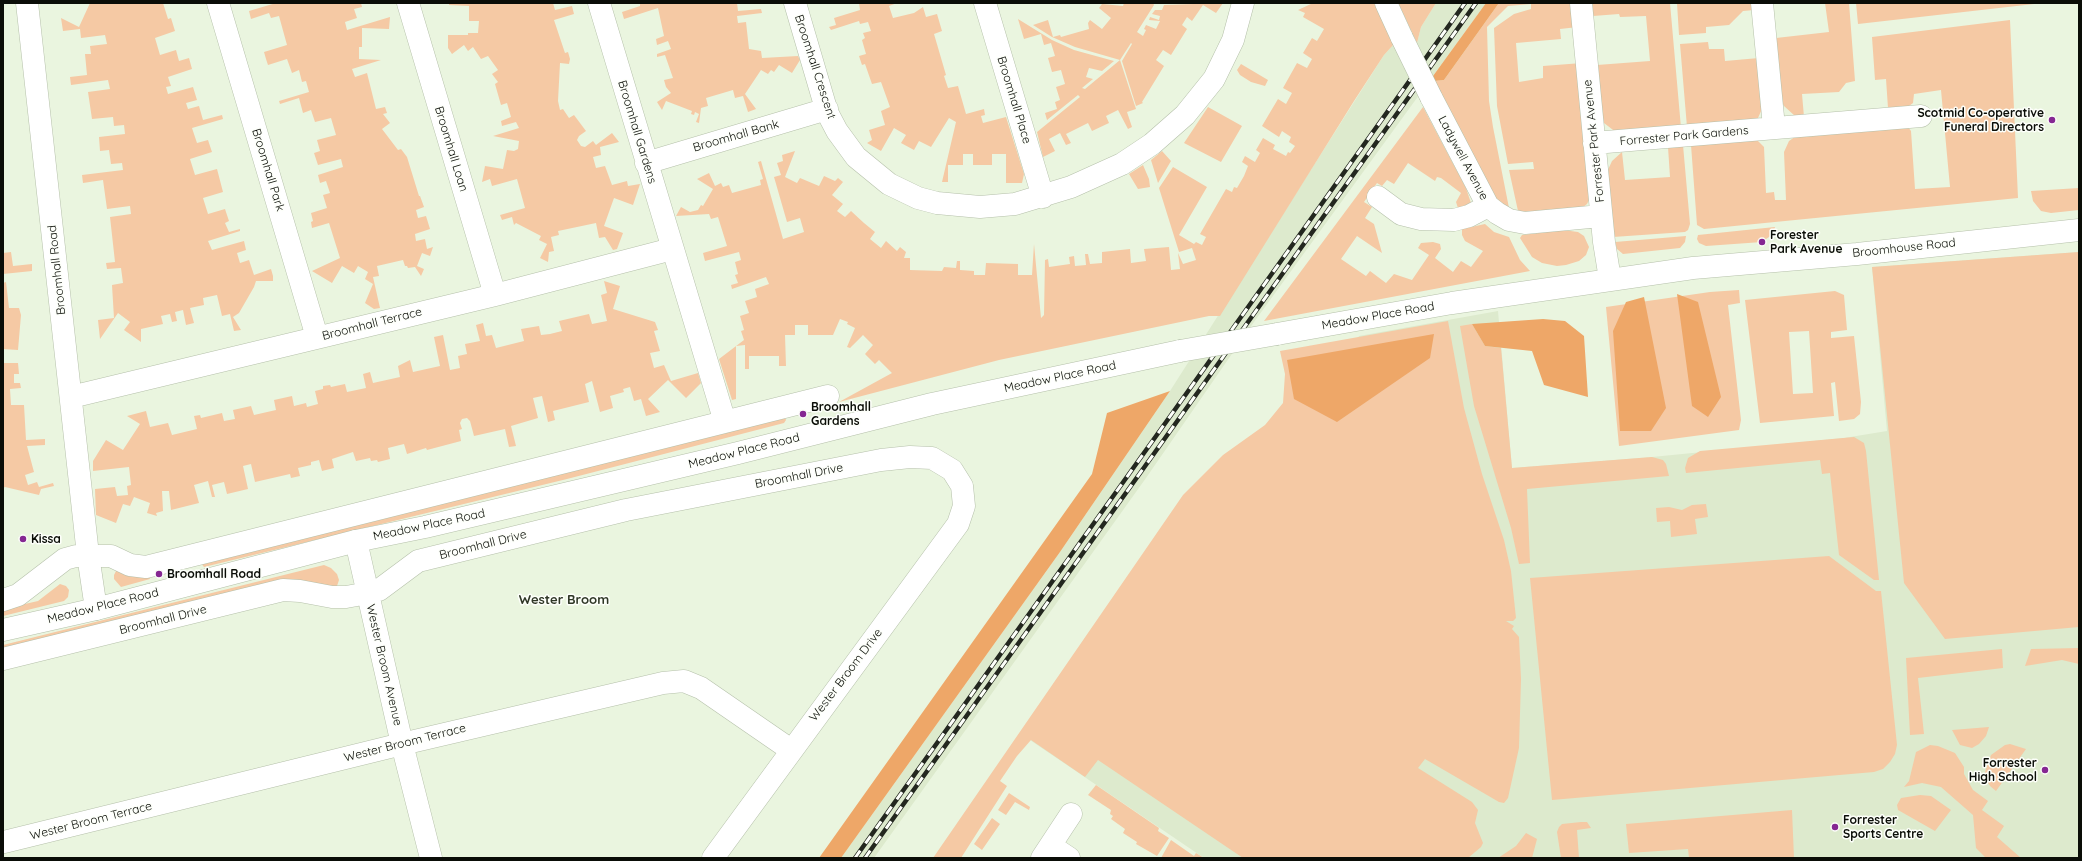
<!DOCTYPE html>
<style>
body{margin:0}
#map{position:relative;width:2082px;height:861px;overflow:hidden;background:#eaf5df;font-family:Quicksand,sans-serif}
canvas{display:block}
.frame{position:absolute;inset:0;border:4px solid #0a0d07;pointer-events:none}
</style>
<div id="map">
<canvas width="2082" height="861"></canvas>
<div class="frame"></div>
</div>
<script>
const ctx = document.querySelector('canvas').getContext('2d');
ctx.lineJoin = 'round';
function fill(path, color) {
  ctx.fillStyle = color;
  ctx.fill(path, 'evenodd');
}
function toPath(rows) {
  const path = new Path2D();
  for (const r of rows) {
    path.moveTo(r[0], r[1]);
    for (let i = 2; i < r.length; i += 2) path.lineTo(r[i], r[i + 1]);
  }
  return path;
}
function stroke(path, color, width, dash) {
  ctx.strokeStyle = color;
  ctx.lineWidth = width;
  ctx.lineCap = dash ? 'butt' : 'round';
  ctx.setLineDash(dash || []);
  ctx.stroke(path);
}
function write(font, color, halo, rows, align = 'center') {
  ctx.font = font + ' Quicksand,sans-serif';
  ctx.lineWidth = 3;
  ctx.setLineDash([]);
  ctx.textBaseline = 'middle';
  ctx.strokeStyle = halo;
  ctx.fillStyle = color;
  for (const [text, x, y, turn = 0] of rows) {
    ctx.save();
    ctx.translate(x, y);
    ctx.rotate((+turn || 0) * Math.PI / 180);
    ctx.textAlign = isNaN(turn) ? turn : align;
    if (halo) ctx.strokeText(text, 0, 0);
    ctx.fillText(text, 0, 0);
    ctx.restore();
  }
}
fill(toPath([
 [1436,3,1486,3,1254,322,1146,478,874,858,841,858,1060,552,1170,391,1384,55,1394,44,1403,65,1417,43,1421,27],
 [2079,252,2079,858,1204,858,1030,740,1286,449,1359,336,1498,311,1512,468,1652,457,1844,438,1887,431,1872,267]
]), '#ddeacd');
fill(toPath([
 [90,3,163,3,168,19,171,18,175,31,155,38,160,55,176,50,179,61,189,58,192,69,168,77,171,86,166,87,168,94,193,87,197,100,186,103,188,109,199,106,203,120,222,115,223,119,192,128,197,143,208,140,212,152,190,159,195,175,217,169,223,192,203,198,208,214,225,209,229,221,225,223,229,232,240,229,240,231,208,241,212,250,244,241,246,250,237,253,240,263,249,260,254,275,271,269,273,276,273,281,256,281,254,287,239,313,233,317,241,330,234,331,230,314,222,316,217,295,203,298,204,305,190,308,194,323,186,325,183,310,175,312,177,321,172,322,170,314,161,316,163,324,141,329,141,342,124,330,130,322,118,313,100,339,98,320,114,318,112,285,123,283,121,268,107,269,106,263,115,262,110,217,131,214,130,206,107,209,103,180,83,183,82,175,123,170,122,163,111,164,109,150,100,151,99,137,125,134,124,125,114,126,113,117,92,119,88,92,110,89,108,80,71,85,70,77,87,75,85,54,91,54,90,46,107,44,105,35,81,38,80,29,63,31,61,18,79,27],
 [276,3,361,3,362,7,354,9,357,18,345,22,347,30,390,17,389,29,362,28,362,47,359,47,359,59,381,60,352,69,355,77,367,73,376,109,385,107,387,113,383,114,390,123,382,129,398,150,401,149,407,157,419,196,420,196,424,207,416,210,418,218,426,216,430,229,415,234,416,241,425,239,427,249,433,247,430,256,422,253,417,266,424,269,421,276,415,267,408,268,407,266,405,266,403,260,377,266,379,276,373,277,380,308,374,309,365,303,373,284,365,279,368,272,358,266,354,273,342,266,332,283,312,271,340,258,329,223,312,228,311,222,313,221,311,213,327,208,323,195,330,193,326,181,320,183,318,175,343,167,341,159,318,165,314,153,320,151,317,140,336,135,331,118,315,122,311,110,303,113,299,98,280,104,279,101,309,92,306,81,302,82,299,70,292,73,287,59,268,65,266,59,264,52,287,45,279,16,271,18,269,13,251,19,249,11],
 [449,3,553,3,555,10,572,6,574,14,554,20,565,53,568,52,570,59,569,64,560,63,558,101,560,110,563,109,569,118,574,115,586,131,579,136,577,140,581,146,585,147,593,141,596,145,612,133,619,142,600,147,601,155,593,157,596,168,605,166,612,185,627,181,628,186,640,184,633,205,614,198,604,226,623,233,617,249,613,250,605,237,599,238,596,223,558,231,559,235,551,237,554,251,549,252,548,262,540,258,547,244,539,240,541,236,516,223,514,225,512,217,502,220,500,215,525,208,517,179,492,186,490,179,482,182,485,166,503,169,507,150,514,151,518,149,519,141,493,136,519,128,516,122,502,126,501,121,511,117,507,103,501,105,495,84,498,82,492,74,498,70,488,56,481,59,473,47,468,51,464,45,452,54,448,48,448,35,468,35,468,33,478,33,479,21,469,21,469,6,449,5],
 [640,3,737,3,738,11,761,9,762,13,737,16,738,23,746,22,749,49,761,51,762,58,798,56,800,60,792,73,779,65,774,72,771,70,768,74,761,70,745,94,756,109,748,112,743,96,735,98,733,90,706,98,708,106,701,108,699,123,696,122,699,114,695,112,694,115,691,114,692,111,666,101,662,110,657,102,671,93,666,87,664,80,673,78,665,55,657,57,657,54,671,49,668,41,657,45,656,39,664,36,658,8,624,19,622,12,640,6],
 [859,3,897,3,889,6,893,18,914,13,923,7,926,17,937,14,942,31,934,34,946,75,944,76,948,88,958,86,966,114,984,109,985,115,981,116,983,123,1006,117,1024,174,1022,183,1006,183,1006,154,992,154,992,165,973,165,973,154,963,154,963,165,948,165,948,182,942,182,956,122,949,118,931,147,919,141,914,150,901,143,906,135,894,128,881,151,867,143,872,140,869,130,885,125,881,111,890,107,881,82,872,84,865,64,862,65,859,56,866,54,862,40,865,38,863,33,871,31,868,22,860,24,859,21,831,30,829,27,836,25,834,18,860,10],
 [1124,3,1153,3,1154,5,1137,32,1143,36,1146,30,1144,29,1146,25,1156,29,1160,21,1149,20,1150,17,1159,20,1160,16,1152,14,1155,10,1162,10,1164,5,1223,3,1216,13,1203,5,1192,21,1187,17,1182,25,1187,29,1171,55,1163,50,1156,60,1164,66,1142,102,1143,103,1136,106,1122,61,1132,44,1131,43,1120,60,1075,47,1052,37,1033,25,1048,20,1053,37,1060,35,1061,37,1089,29,1088,23,1090,20,1102,29,1111,18,1099,8,1102,4,1123,6],
 [1313,3,1374,3,1394,44,1384,55,1354,101,1220,316,1209,316,999,360,839,402,892,373,879,360,875,364,865,354,873,345,863,335,850,348,847,347,855,328,847,324,848,322,840,319,833,335,808,335,808,325,795,325,795,335,785,335,786,366,779,366,779,356,749,356,749,369,745,369,745,345,736,346,736,399,732,400,719,359,744,340,741,331,744,330,740,316,749,313,745,301,757,297,755,289,769,284,766,277,732,289,731,285,738,283,735,275,738,274,735,262,741,260,739,252,705,261,703,253,727,246,718,217,711,219,709,214,676,216,681,207,690,212,698,210,701,205,703,206,713,189,697,179,709,173,715,186,721,183,723,187,729,185,732,193,761,185,760,180,763,179,758,162,761,161,783,239,804,232,800,218,787,222,774,177,781,175,777,163,783,161,782,155,795,151,785,177,797,183,800,178,819,186,824,176,835,181,838,178,843,182,832,195,843,204,837,211,845,217,851,211,864,223,875,232,870,239,881,248,886,241,897,251,900,247,906,252,904,258,910,258,910,270,942,271,944,267,956,268,957,261,960,261,960,270,974,271,974,275,985,275,986,263,1018,264,1018,275,1032,275,1034,244,1041,318,1044,315,1045,260,1048,259,1049,267,1070,264,1069,257,1074,256,1075,266,1086,265,1085,254,1088,254,1090,264,1102,263,1102,252,1130,249,1131,263,1146,261,1144,249,1169,247,1171,270,1180,269,1178,253,1183,264,1196,260,1192,248,1179,252,1159,188,1173,167,1207,187,1179,235,1194,244,1196,242,1202,245,1206,237,1200,234,1226,189,1232,192,1234,187,1237,188,1244,176,1248,166,1242,162,1245,156,1255,162,1260,153,1256,150,1263,138,1275,145,1273,149,1286,156,1288,152,1290,153,1295,146,1289,142,1291,137,1282,131,1279,137,1262,126,1278,99,1286,104,1292,93,1283,88,1297,63,1307,68,1312,59,1303,53,1312,38,1317,41,1324,29,1303,17,1305,13,1298,10],
 [1398,3,1436,3,1421,27,1417,43],
 [1499,3,1576,3,1578,27,1560,29,1561,39,1516,43,1519,82,1543,78,1543,66,1582,63,1591,196,1587,204,1579,210,1543,215,1518,211,1509,170,1534,169,1533,162,1508,164,1497,106,1494,28,1514,14,1531,9,1531,4,1508,6,1487,27,1489,101,1493,127,1509,208,1499,203,1491,194,1434,81,1444,80],
 [1592,3,1670,3,1681,128,1617,133,1604,123,1602,116,1597,65,1650,61,1646,16,1620,17,1619,14,1593,16],
 [1677,3,1753,3,1754,10,1743,11,1729,25,1706,27,1706,33,1679,35],
 [1825,3,1849,3,1855,81,1846,83,1839,92,1802,94,1804,117,1795,116,1784,106,1780,98,1776,38,1829,32],
 [1856,3,2043,3,1858,24],
 [1018,19,1052,40,1074,50,1114,61,1102,71,1089,68,1086,77,1093,79,1082,88,1085,89,1120,60,1136,109,1127,112,1132,127,1128,129,1118,110,1106,116,1109,123,1092,131,1088,123,1066,134,1071,143,1066,145,1060,133,1049,139,1055,151,1043,157,1037,132,1080,97,1078,95,1047,120,1045,113,1057,109,1055,102,1060,100,1056,87,1065,84,1061,70,1052,72,1048,58,1055,56,1051,43,1044,45,1041,34,1024,39],
 [2010,20,2018,198,1704,229,1697,225,1691,145,1756,139,1764,147,1766,193,1774,192,1775,200,1786,200,1784,152,1789,141,1799,134,1908,127,1911,131,1915,189,1950,187,1941,90,1914,94,1913,103,1909,106,1888,108,1886,79,1875,80,1872,37],
 [1708,42,1709,49,1724,49,1725,61,1759,58,1762,109,1758,118,1751,122,1687,127,1680,44],
 [1241,64,1268,80,1265,86,1251,82,1240,75,1237,70],
 [1208,107,1242,126,1221,162,1184,143],
 [1423,107,1466,188,1472,206,1458,208,1456,202,1461,193,1441,178,1437,177,1435,181,1408,163,1394,184,1387,180,1382,186,1377,183,1364,202,1372,207,1365,218,1374,224,1382,253,1357,236,1341,259,1366,276,1370,271,1386,283,1394,274,1412,280,1429,255,1418,248,1421,243,1433,242,1440,244,1441,249,1435,258,1453,272,1461,261,1471,267,1483,251,1465,241,1462,235,1462,229,1485,224,1494,232,1509,237,1520,260,1530,271,1264,321],
 [1683,145,1690,224,1688,230,1685,232,1613,237,1607,172,1612,161,1622,152,1625,180,1670,177,1668,147],
 [1162,151,1171,161,1158,183,1151,160],
 [1143,165,1149,179,1150,187,1138,189,1129,174],
 [2079,188,2079,210,2051,213,2041,211,2033,201,2031,191],
 [1775,227,1773,234,1762,242,1706,246,1699,243,1697,239,1698,235],
 [1563,230,1578,232,1584,236,1589,247,1586,255,1579,261,1566,265,1557,266,1542,263,1532,257,1520,238,1522,235],
 [1686,236,1685,242,1680,248,1623,254,1617,249,1615,242],
 [11,252,13,266,32,264,32,271,3,274,3,253],
 [2079,252,2079,627,1945,639,1904,583,1872,267],
 [604,281,620,286,613,309,655,322,658,330,654,331,660,351,650,353,654,368,664,365,671,381,698,373,701,383,686,398,668,380,648,399,660,412,646,416,641,399,634,401,630,387,623,389,624,392,610,396,613,408,600,412,592,381,585,384,589,402,553,411,555,420,548,422,542,396,533,398,538,418,511,426,516,446,509,447,505,429,474,436,470,421,467,418,462,419,460,423,462,429,459,430,461,441,427,450,426,448,407,454,404,444,388,448,390,459,378,462,377,460,371,461,370,458,356,461,353,452,332,459,334,468,322,471,319,460,311,462,311,465,298,468,300,476,291,478,290,474,255,482,251,464,243,466,248,489,227,494,224,482,212,485,215,497,212,497,208,481,194,485,199,503,171,510,169,491,162,491,163,511,156,513,157,516,147,513,150,503,134,497,130,506,123,504,116,523,96,515,95,489,115,487,117,496,128,495,127,486,131,485,129,467,93,471,93,461,106,440,123,450,140,424,127,416,146,411,150,427,168,423,172,435,197,429,194,416,200,415,201,418,222,413,224,421,235,419,233,410,251,406,254,415,276,410,274,400,292,396,294,406,306,403,307,407,318,404,315,391,323,389,323,386,330,385,331,387,345,384,347,392,366,388,363,374,370,372,373,383,400,377,398,366,410,360,413,372,440,366,434,337,443,335,450,370,460,368,458,356,467,354,465,344,480,341,476,325,483,323,486,336,492,335,496,348,524,341,521,329,539,326,541,335,550,334,562,331,559,321,589,314,592,324,607,321,601,295,607,293],
 [6,282,9,308,19,308,21,315,18,350,3,349,3,283],
 [1739,290,1740,303,1728,305,1741,420,1739,430,1619,446,1606,307,1710,292],
 [1835,291,1844,295,1847,330,1831,332,1831,338,1854,336,1861,402,1860,414,1854,419,1839,421,1835,382,1831,383,1834,416,1760,423,1745,300],
 [1809,331,1813,393,1793,394,1789,332],
 [1448,321,1464,408,1482,474,1504,540,1511,571,1516,618,1513,621,1506,621,1514,626,1512,629,1519,637,1521,679,1519,748,1508,798,1504,803,1499,802,1425,759,1418,768,1472,802,1478,810,1475,823,1483,843,1481,847,1468,858,1243,858,1098,760,1085,777,1031,740,1017,756,1000,781,1007,786,961,858,933,858,1183,495,1223,455,1265,425,1283,403,1285,374,1280,351],
 [1472,324,1485,346,1501,348,1512,468,1652,457,1663,460,1666,464,1669,476,1527,489,1530,563,1519,564,1511,528,1474,406,1460,326],
 [3,363,18,363,19,374,14,374,14,383,20,383,21,388,10,389,11,405,24,405,26,440,45,439,45,445,27,446,34,472,25,475,28,485,37,482,39,487,53,483,54,486,41,489,39,495,5,487,3,488],
 [784,415,786,420,784,423,567,479,204,567,200,562],
 [1854,437,1864,443,1866,451,1879,580,1874,580,1839,555,1830,473,1822,474,1820,460,1686,473,1685,468,1688,458,1700,451],
 [1706,504,1708,517,1695,519,1697,534,1671,537,1670,521,1657,522,1656,508,1669,507,1682,510,1692,505],
 [1829,556,1876,591,1881,591,1897,745,1895,754,1890,762,1883,769,1874,772,1552,800,1530,578],
 [324,565,331,568,337,574,339,580,337,586,3,651,3,645],
 [117,569,148,571,150,579,121,587,114,579,114,575],
 [60,584,66,586,69,590,68,597,64,601,3,616,3,609,38,601],
 [2079,648,2079,664,2062,660,2025,666,2031,649],
 [2002,649,2003,668,1918,678,1924,734,1910,735,1906,658],
 [1989,727,1986,736,1979,744,1972,748,1960,745,1952,730],
 [2010,744,2026,749,1996,791,1990,786,1984,776,1986,769,1991,755,2005,745],
 [1930,745,1938,746,1955,753,1964,767,1964,774,1973,790,1988,801,1982,810,2004,826,1997,837,2021,858,1986,858,1976,848,1973,815,1941,787,1922,783,1904,787,1909,781,1916,752],
 [1096,785,1159,828,1158,831,1169,838,1157,856,1136,844,1137,842,1123,833,1125,829,1111,819,1113,816,1110,814,1111,810,1088,795],
 [1009,793,1030,807,1029,810,1015,802,1006,815,998,810],
 [1920,795,1931,796,1951,810,1935,831,1898,810,1897,805,1901,798],
 [1792,810,1794,858,1689,858,1688,849,1629,853,1626,824],
 [992,818,1000,824,982,850,974,844],
 [1581,822,1587,822,1591,828,1577,830,1579,858,1561,858,1557,832,1559,827,1562,824],
 [1526,833,1537,839,1532,858,1498,858,1516,846],
 [1171,840,1194,856,1196,853,1204,858,1161,858]
]), '#f5c9a4');
fill(toPath([
 [1486,3,1499,3,1444,80,1434,81,1433,76],
 [1677,294,1698,302,1721,397,1708,417,1692,406],
 [1644,297,1666,408,1651,431,1620,431,1613,331,1626,302],
 [1543,319,1565,321,1584,336,1588,397,1544,385,1532,351,1485,346,1472,324],
 [1434,334,1430,358,1337,422,1294,399,1287,360],
 [1170,391,1060,552,841,858,819,858,1092,474,1107,413]
]), '#eea768');
const minor = toPath([
 [27,3,88,555,96,609],
 [218,3,317,337],
 [408,3,495,295],
 [599,3,725,422],
 [795,3,827,112,837,131,856,157,889,184,918,198,937,203,980,207,1015,204,1071,187,1122,164,1152,144,1185,115,1214,79,1233,40,1243,3],
 [985,3,1043,197],
 [1386,3,1402,38],
 [1581,3,1604,242,1610,279],
 [1762,3,1774,127],
 [1431,97,1488,206,1497,213,1509,220,1525,223,1601,216],
 [1594,143,1921,116],
 [646,163,827,109],
 [1378,197,1401,214,1421,219,1454,220,1469,216,1488,206],
 [71,397,495,295,672,249],
 [356,541,402,744,431,858],
 [3,600,18,595,65,559,76,556,111,556,130,565,146,567,828,396],
 [3,659,283,590,300,591,332,597,346,597,368,593,379,590,418,561,626,510,881,460,910,457,932,458,952,470,962,486,964,506,958,524,713,858],
 [4,842,402,744,663,683,684,681,701,688,791,750],
 [1051,846,1069,858],
 [1042,858,1071,814]
]);
const major = toPath([
 [1277,334,1452,303,1693,268,1857,254,2079,230],
 [3,630,96,609,356,541,425,527,738,453,932,404,1180,351]
]);
stroke(minor, '#b5c0aa', 23);
stroke(major, '#b5c0aa', 23);
stroke(minor, '#fff', 22);
stroke(major, '#fff', 22);
const rail = toPath([
 [855,858,1465,3],
 [865,858,1476,3]
]);
stroke(rail, '#23271f', 4.5);
stroke(rail, '#fdfffa', 3, [9]);
const minorBridge = toPath([
 [1402,38,1431,97]
]);
const majorBridge = toPath([
 [1180,351,1277,334]
]);
stroke(minorBridge, '#b5c0aa', 23, []);
stroke(majorBridge, '#b5c0aa', 23, []);
stroke(minorBridge, '#fff', 22);
stroke(majorBridge, '#fff', 22);
for (const [x, y, r, color] of [
 [2052,120,4,"#852792"],
 [1762,242,4,"#852792"],
 [803,414,4,"#852792"],
 [23,539,4,"#852792"],
 [159,574,4,"#852792"],
 [2045,770,4,"#852792"],
 [1835,827,4,"#852792"]
]) {
  const dot = new Path2D();
  dot.arc(x, y, r, 0, 2 * Math.PI);
  ctx.fillStyle = color;
  ctx.fill(dot);
  stroke(dot, '#fdfffa', 1.5);
}
write('12px', '#0a0d07', '#fdfffa', [
 ["Broomhall Crescent",815,67,72],
 ["Broomhall Place",1014,100,73],
 ["Broomhall Gardens",637,132,73],
 ["Broomhall Bank",736,136,-16],
 ["Forrester Park Gardens",1684,136,-5],
 ["Forrester Park Avenue",1594,141,-96],
 ["Broomhall Loan",451,149,73],
 ["Ladywell Avenue",1463,158,62],
 ["Broomhall Park",268,170,73],
 ["Broomhouse Road",1904,248,-6],
 ["Broomhall Road",57,270,-96],
 ["Meadow Place Road",1378,316,-10],
 ["Broomhall Terrace",372,324,-14],
 ["Meadow Place Road",1060,377,-12],
 ["Meadow Place Road",744,451,-14],
 ["Broomhall Drive",799,476,-11],
 ["Meadow Place Road",429,525,-12],
 ["Broomhall Drive",483,545,-14],
 ["Meadow Place Road",103,606,-14],
 ["Broomhall Drive",163,620,-14],
 ["Wester Broom Avenue",384,665,77],
 ["Wester Broom Drive",846,675,-53],
 ["Wester Broom Terrace",405,743,-14],
 ["Wester Broom Terrace",91,821,-14]
]);
write('bold 12px', '#0a0d07', '#fdfffa', [
 ["Scotmid Co-operative",2044,113,"right"],
 ["Funeral Directors",2044,127,"right"],
 ["Forester",1770,235],
 ["Park Avenue",1770,249],
 ["Broomhall",811,407],
 ["Gardens",811,421],
 ["Kissa",31,539],
 ["Broomhall Road",167,574],
 ["Forrester",2037,763,"right"],
 ["High School",2037,777,"right"],
 ["Forrester",1843,820],
 ["Sports Centre",1843,834]
], 'left');
write('bold 13px', '#2f3726', '#fdfffa', [
 ["Wester Broom",564,600]
]);
</script>
